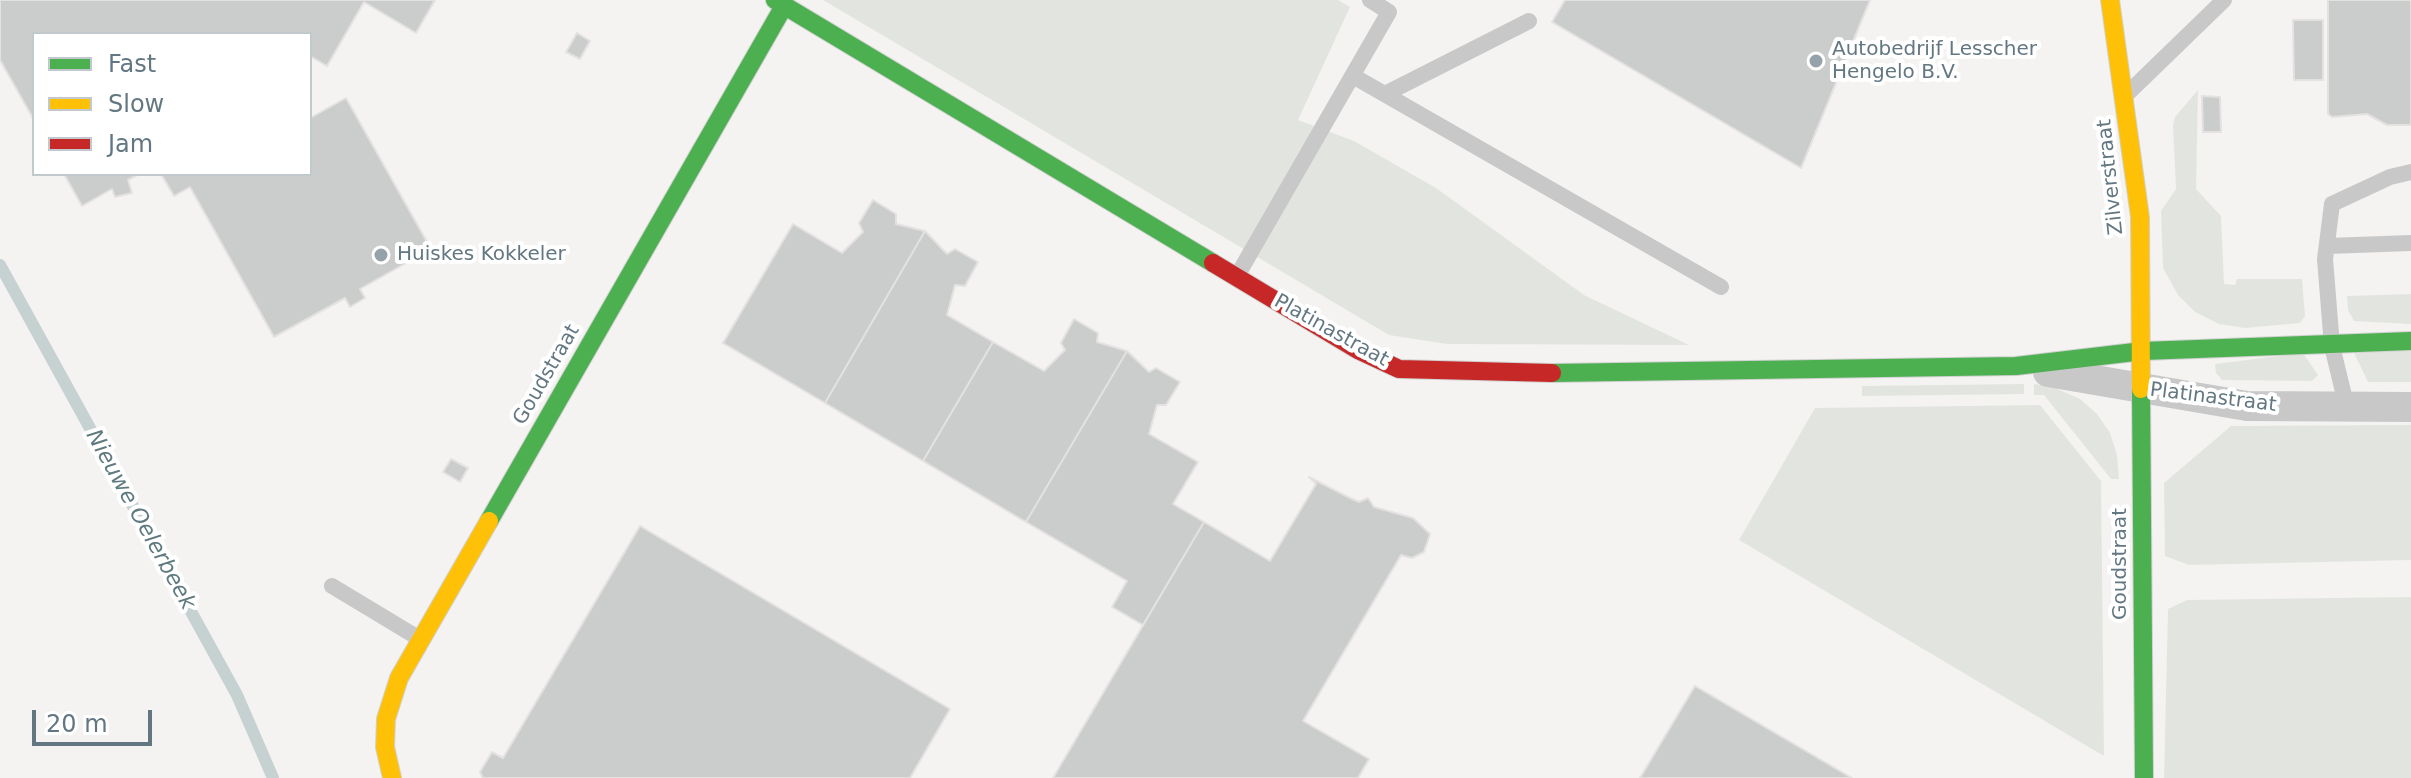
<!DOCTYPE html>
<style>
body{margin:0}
#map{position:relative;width:2411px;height:778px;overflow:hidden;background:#f4f3f1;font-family:"DejaVu Sans",sans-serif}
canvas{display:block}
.legend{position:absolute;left:32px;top:32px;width:280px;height:144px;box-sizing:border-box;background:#fff;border:2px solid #c1c9cd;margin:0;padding:10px 14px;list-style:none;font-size:24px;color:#637782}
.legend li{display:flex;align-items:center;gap:16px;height:40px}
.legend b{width:40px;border:2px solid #c1c9cd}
.scale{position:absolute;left:32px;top:710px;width:120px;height:36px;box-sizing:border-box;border:4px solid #637782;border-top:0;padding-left:10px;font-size:24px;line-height:28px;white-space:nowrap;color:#637782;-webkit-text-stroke:6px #fff;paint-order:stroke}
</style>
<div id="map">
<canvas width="2411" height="778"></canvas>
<ul class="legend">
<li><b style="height:10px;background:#4caf50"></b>Fast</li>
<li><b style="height:10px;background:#ffc107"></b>Slow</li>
<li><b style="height:10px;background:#c62828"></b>Jam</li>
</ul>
<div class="scale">20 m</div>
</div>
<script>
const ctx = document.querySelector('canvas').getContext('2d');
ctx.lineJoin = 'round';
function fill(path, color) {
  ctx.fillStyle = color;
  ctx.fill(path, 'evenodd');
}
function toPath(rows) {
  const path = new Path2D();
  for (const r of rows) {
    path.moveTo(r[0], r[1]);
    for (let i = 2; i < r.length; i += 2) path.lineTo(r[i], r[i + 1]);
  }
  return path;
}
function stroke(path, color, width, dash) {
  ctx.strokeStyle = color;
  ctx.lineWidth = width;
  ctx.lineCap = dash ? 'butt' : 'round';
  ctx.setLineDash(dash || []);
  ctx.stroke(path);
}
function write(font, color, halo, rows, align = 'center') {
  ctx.font = font + ' "DejaVu Sans",sans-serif';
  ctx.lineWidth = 8;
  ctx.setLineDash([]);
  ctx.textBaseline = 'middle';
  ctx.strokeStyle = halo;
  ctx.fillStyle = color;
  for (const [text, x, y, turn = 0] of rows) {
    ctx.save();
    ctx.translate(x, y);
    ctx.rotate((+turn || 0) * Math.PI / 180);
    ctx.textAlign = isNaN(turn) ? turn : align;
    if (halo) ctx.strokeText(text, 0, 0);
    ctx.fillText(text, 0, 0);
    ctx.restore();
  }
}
fill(toPath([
 [823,0,1338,0,1350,7,1298,120,1354,141,1436,188,1584,295,1689,345,1447,344,1389,335],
 [2198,90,2196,189,2221,216,2224,284,2235,285,2237,279,2302,279,2305,316,2300,323,2245,328,2219,324,2195,312,2178,295,2163,268,2161,211,2176,189,2173,125,2175,117],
 [2411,294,2411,324,2354,321,2348,310,2347,296],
 [2411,350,2411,382,2368,382,2354,353],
 [2303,353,2318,375,2312,381,2222,380,2216,373,2215,364],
 [2024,384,2024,394,1862,396,1862,386],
 [2034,384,2053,387,2080,399,2097,414,2110,433,2117,455,2119,479,2111,479,2044,395,2034,395],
 [2040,405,2101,481,2104,756,1739,540,1815,408],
 [2411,425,2411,560,2189,565,2165,556,2164,483,2231,426],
 [2411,597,2411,778,2164,778,2168,609,2187,600]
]), '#e2e5df');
stroke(toPath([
 [0,265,237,695,273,778]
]), '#c6d1d2', 12);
const building = toPath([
 [0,0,435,0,416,33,364,2,327,66,310,56,310,34,34,34,34,120,0,60,0,0],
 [1565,0,1870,0,1801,168,1552,22,1565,0],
 [2328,0,2411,0,2411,125,2387,125,2367,114,2332,117,2328,114,2328,0],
 [2293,20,2323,20,2323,80,2294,80,2293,20],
 [577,33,590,41,580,59,566,52,577,33],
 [2202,96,2220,97,2221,132,2203,132,2202,96],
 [346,98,431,249,360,289,365,298,350,307,345,298,274,337,190,187,174,196,161,174,310,174,310,118,346,98],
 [64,174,139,174,128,180,132,193,115,197,112,189,82,206,64,174],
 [873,200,896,214,896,224,925,231,825,403,723,343,793,224,842,253,863,232,859,223,873,200],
 [925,231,947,254,955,249,978,262,965,286,955,285,947,315,993,342,923,461,825,403,925,231],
 [1074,319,1098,333,1097,342,1127,351,1026,522,923,461,993,342,1044,371,1065,350,1061,343,1074,319],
 [1127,351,1149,372,1156,368,1180,382,1166,405,1157,405,1149,434,1198,462,1173,504,1204,522,1143,625,1112,607,1127,581,1026,522,1127,351],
 [451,459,468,468,460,482,443,472,451,459],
 [1309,477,1350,498,1359,502,1368,498,1374,507,1413,518,1430,534,1424,552,1412,558,1401,555,1303,721,1369,759,1358,778,1053,778,1204,522,1270,561,1316,484,1309,477],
 [640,526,950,709,910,778,483,778,480,772,492,752,503,758,640,526],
 [1695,686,1852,778,1640,778,1695,686]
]);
fill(building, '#cbcccc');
stroke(building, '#e3e2e1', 2);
const fast = toPath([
 [775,0,1213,263],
 [1552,373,2016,366,2143,351,2411,341],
 [2141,389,2144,778],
 [489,521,784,6]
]);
const slow = toPath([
 [2110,0,2140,217,2141,389],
 [392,778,385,747,386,719,399,678,489,521]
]);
const jam = toPath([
 [1213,263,1358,350,1399,369,1552,373]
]);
stroke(fast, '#d0d1d1', 20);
stroke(slow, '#d0d1d1', 20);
stroke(jam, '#d0d1d1', 20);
stroke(toPath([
 [1353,76,1721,287],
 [2128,93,2224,0],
 [1385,94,1529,21],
 [2328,246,2411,243],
 [1237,276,1389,12,1370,0],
 [2347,408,2332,346,2325,259,2332,204,2390,177,2411,172],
 [332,586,420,639]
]), '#c8c8c9', 16);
stroke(toPath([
 [2048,372,2247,406,2411,407]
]), '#c8c8c9', 30);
stroke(fast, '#4caf50', 18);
stroke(slow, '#ffc107', 18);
stroke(jam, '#c62828', 18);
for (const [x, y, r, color] of [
 [1816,61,8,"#96a2a9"],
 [381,255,8,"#96a2a9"]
]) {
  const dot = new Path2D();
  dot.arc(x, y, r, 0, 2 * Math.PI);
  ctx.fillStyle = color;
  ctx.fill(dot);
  stroke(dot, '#fff', 3);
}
write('20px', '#637782', '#fff', [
 ["Autobedrijf Lesscher",1832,50],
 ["Hengelo B.V.",1832,73],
 ["Huiskes Kokkeler",397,255]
], 'left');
write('20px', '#637782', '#fff', [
 ["Zilverstraat",2111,177,-96],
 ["Platinastraat",1331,331,29],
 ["Goudstraat",547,375,-60],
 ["Platinastraat",2213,398,7],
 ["Goudstraat",2121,564,-90]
]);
write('italic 22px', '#5f7a7f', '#fff', [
 ["Nieuwe Oelerbeek",140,520,61]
]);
</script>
